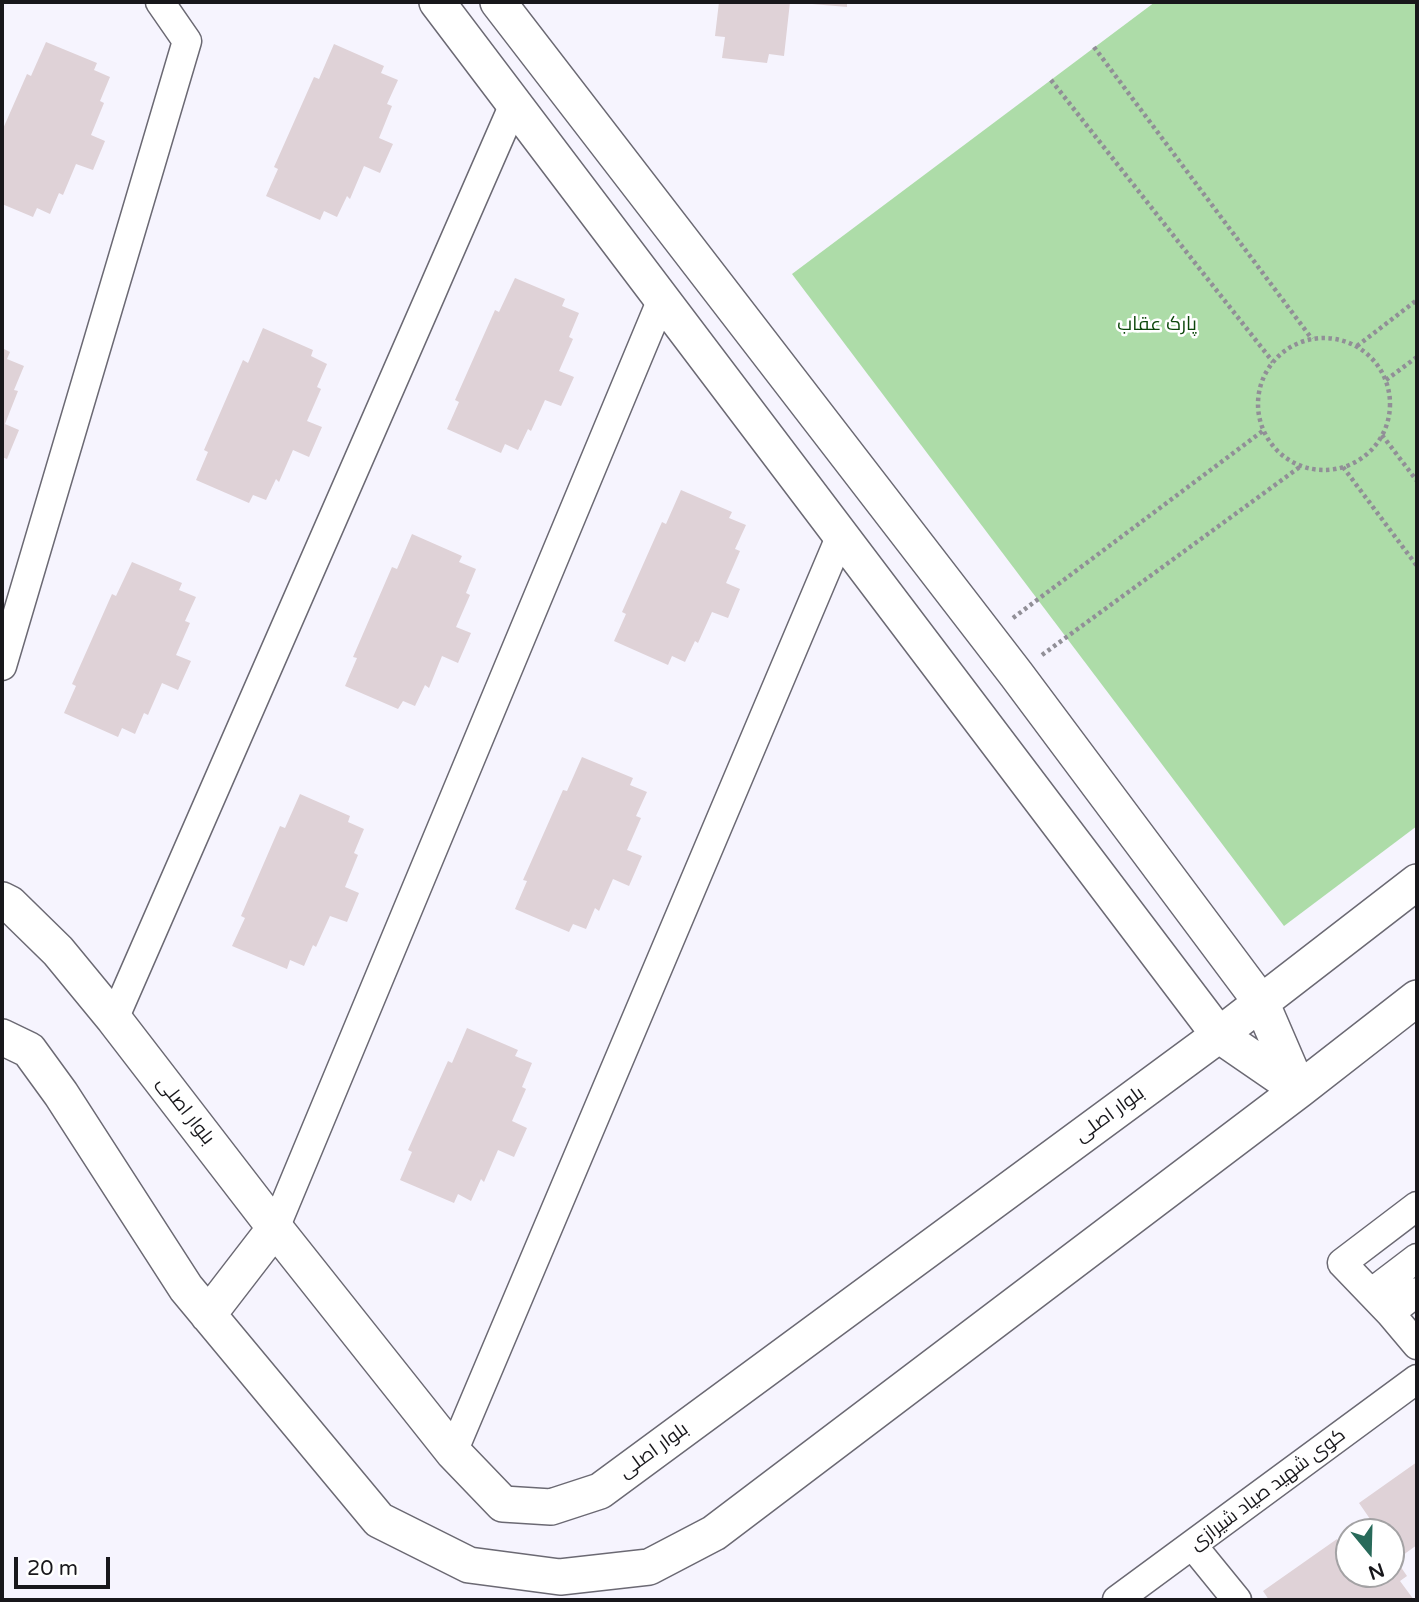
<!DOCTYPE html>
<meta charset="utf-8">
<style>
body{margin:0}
#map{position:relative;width:1419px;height:1602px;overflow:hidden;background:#f6f4fe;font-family:"Varela Round",sans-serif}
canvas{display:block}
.frame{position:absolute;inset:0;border:4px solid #18171b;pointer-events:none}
.north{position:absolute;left:1335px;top:1518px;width:70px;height:70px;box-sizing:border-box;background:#fff;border:2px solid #a3a2a4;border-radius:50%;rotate:161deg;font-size:19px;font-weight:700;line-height:28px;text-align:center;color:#18171b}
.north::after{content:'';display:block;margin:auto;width:24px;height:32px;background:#286a5a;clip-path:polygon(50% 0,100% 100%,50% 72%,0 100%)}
.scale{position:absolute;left:14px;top:1557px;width:96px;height:32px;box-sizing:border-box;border:4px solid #18171b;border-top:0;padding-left:9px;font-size:21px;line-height:24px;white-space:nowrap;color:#18171b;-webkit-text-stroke:5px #fff;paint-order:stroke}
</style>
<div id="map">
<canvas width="1419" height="1602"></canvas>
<div class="frame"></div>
<div class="north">N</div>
<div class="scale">20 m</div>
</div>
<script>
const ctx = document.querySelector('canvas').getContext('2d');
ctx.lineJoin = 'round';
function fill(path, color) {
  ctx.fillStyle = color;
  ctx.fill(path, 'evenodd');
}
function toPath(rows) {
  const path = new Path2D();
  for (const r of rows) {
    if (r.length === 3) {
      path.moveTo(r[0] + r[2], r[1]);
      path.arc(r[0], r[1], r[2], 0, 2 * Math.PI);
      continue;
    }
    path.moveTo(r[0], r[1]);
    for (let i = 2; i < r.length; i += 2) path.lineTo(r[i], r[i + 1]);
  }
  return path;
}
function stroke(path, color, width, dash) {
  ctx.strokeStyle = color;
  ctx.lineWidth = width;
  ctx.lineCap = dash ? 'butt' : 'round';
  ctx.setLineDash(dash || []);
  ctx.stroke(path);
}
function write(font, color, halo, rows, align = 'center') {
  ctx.font = font + ' "Varela Round",Cairo,sans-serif';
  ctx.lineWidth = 5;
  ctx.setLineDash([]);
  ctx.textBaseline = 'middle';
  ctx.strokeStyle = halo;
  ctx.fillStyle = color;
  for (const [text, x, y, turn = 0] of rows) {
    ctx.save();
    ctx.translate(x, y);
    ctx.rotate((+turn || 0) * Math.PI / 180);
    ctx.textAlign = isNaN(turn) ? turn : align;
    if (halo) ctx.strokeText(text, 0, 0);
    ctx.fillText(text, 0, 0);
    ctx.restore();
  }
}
fill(toPath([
 [1155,2,1417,2,1417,826,1284,926,792,274]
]), '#addca8');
fill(toPath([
 [719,2,790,2,784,56,769,54,767,63,722,58,725,37,715,36],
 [812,2,847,2,847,7,812,4],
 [46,42,97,63,94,70,110,77,100,101,104,103,91,135,105,141,93,170,76,164,63,195,59,193,50,214,37,208,33,217,2,204,2,131,27,74,31,76],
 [334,44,384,66,381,73,398,80,387,104,392,106,379,138,393,144,380,173,364,166,350,199,347,196,337,217,324,211,320,220,266,196,278,169,274,167,314,77,319,79],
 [515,278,565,299,562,306,579,313,569,337,573,339,559,371,574,377,561,406,545,400,531,431,528,429,518,450,505,444,501,453,447,429,459,402,455,400,495,310,499,312],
 [263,328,313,350,311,356,327,364,317,387,321,389,307,421,322,427,309,457,293,450,279,482,276,479,266,500,253,495,249,503,196,480,208,452,204,450,243,360,248,363],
 [2,348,10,352,7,359,24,366,14,390,18,391,5,424,19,430,7,459,2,457],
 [681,490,732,512,729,518,746,525,735,549,740,551,726,583,740,589,728,618,712,612,698,643,695,641,685,662,672,656,668,665,614,641,626,614,622,612,662,522,666,524],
 [412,534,462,556,459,562,476,569,466,593,470,595,456,627,471,633,458,663,442,656,429,688,425,685,415,706,403,701,398,709,345,686,357,658,353,657,392,567,397,569],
 [132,562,182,583,179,590,196,597,185,621,190,623,176,655,191,661,178,690,162,683,148,715,144,713,135,734,122,728,118,737,64,713,76,686,72,684,112,594,116,596],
 [582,757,633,778,630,785,647,792,636,816,641,818,627,850,642,856,629,886,613,879,599,911,595,908,586,929,573,924,569,932,515,909,527,881,523,880,563,790,567,791],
 [300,794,350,816,348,822,364,829,354,853,358,855,345,887,359,893,347,922,330,916,316,947,313,945,304,966,290,960,287,969,232,946,245,918,241,916,280,826,285,828],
 [467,1028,518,1050,515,1056,532,1063,522,1087,526,1089,512,1121,527,1128,514,1157,498,1150,484,1182,481,1179,471,1201,458,1194,454,1203,400,1180,412,1152,408,1150,448,1061,452,1063],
 [1417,1462,1417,1545,1396,1560,1407,1576,1400,1581,1414,1600,1269,1600,1263,1591,1337,1539,1349,1556,1349,1574,1391,1574,1391,1532,1379,1532,1359,1503]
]), '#dfd2d7');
const minor = toPath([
 [2,666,187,41,160,2],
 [114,1019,514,104],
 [1417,1206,1342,1263,1390,1313,1417,1345],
 [275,1228,662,299],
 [1371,1293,1417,1258],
 [1390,1313,1417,1292],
 [453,1452,841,535],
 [1193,1546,1237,1600],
 [1117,1600,1417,1379]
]);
const tertiary = toPath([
 [437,2,1219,1035,1299,1090],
 [498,2,1016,674,1261,1002,1299,1090],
 [2,900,10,904,58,951,114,1019,275,1228,453,1452,503,1504,551,1507,600,1491,1219,1035,1417,882],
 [2,1037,29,1050,61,1094,186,1288,379,1520,469,1565,560,1577,649,1567,714,1533,1299,1090,1417,998],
 [208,1315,275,1228]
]);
stroke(minor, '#6b6973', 31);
stroke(tertiary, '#6b6973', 38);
stroke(toPath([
 [1094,47,1312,339],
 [1051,80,1273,362],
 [1324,404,66],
 [1357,346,1417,300],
 [1386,380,1417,357],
 [1382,435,1417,481],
 [1343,467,1417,566],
 [1013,618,1264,430],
 [1042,655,1301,466]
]), '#918f97', 4.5, [3.5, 3.5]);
stroke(minor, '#fff', 28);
stroke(tertiary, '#fff', 35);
write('19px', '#0c470a', '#fff', [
 ["پارک عقاب",1157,325]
]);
write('19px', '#18171b', '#fff', [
 ["بلوار اصلی",185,1111,52],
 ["بلوار اصلی",1110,1115,-36],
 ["بلوار اصلی",654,1451,-36],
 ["کوی شهید صیاد شیرازی",1268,1490,-37]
]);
</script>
